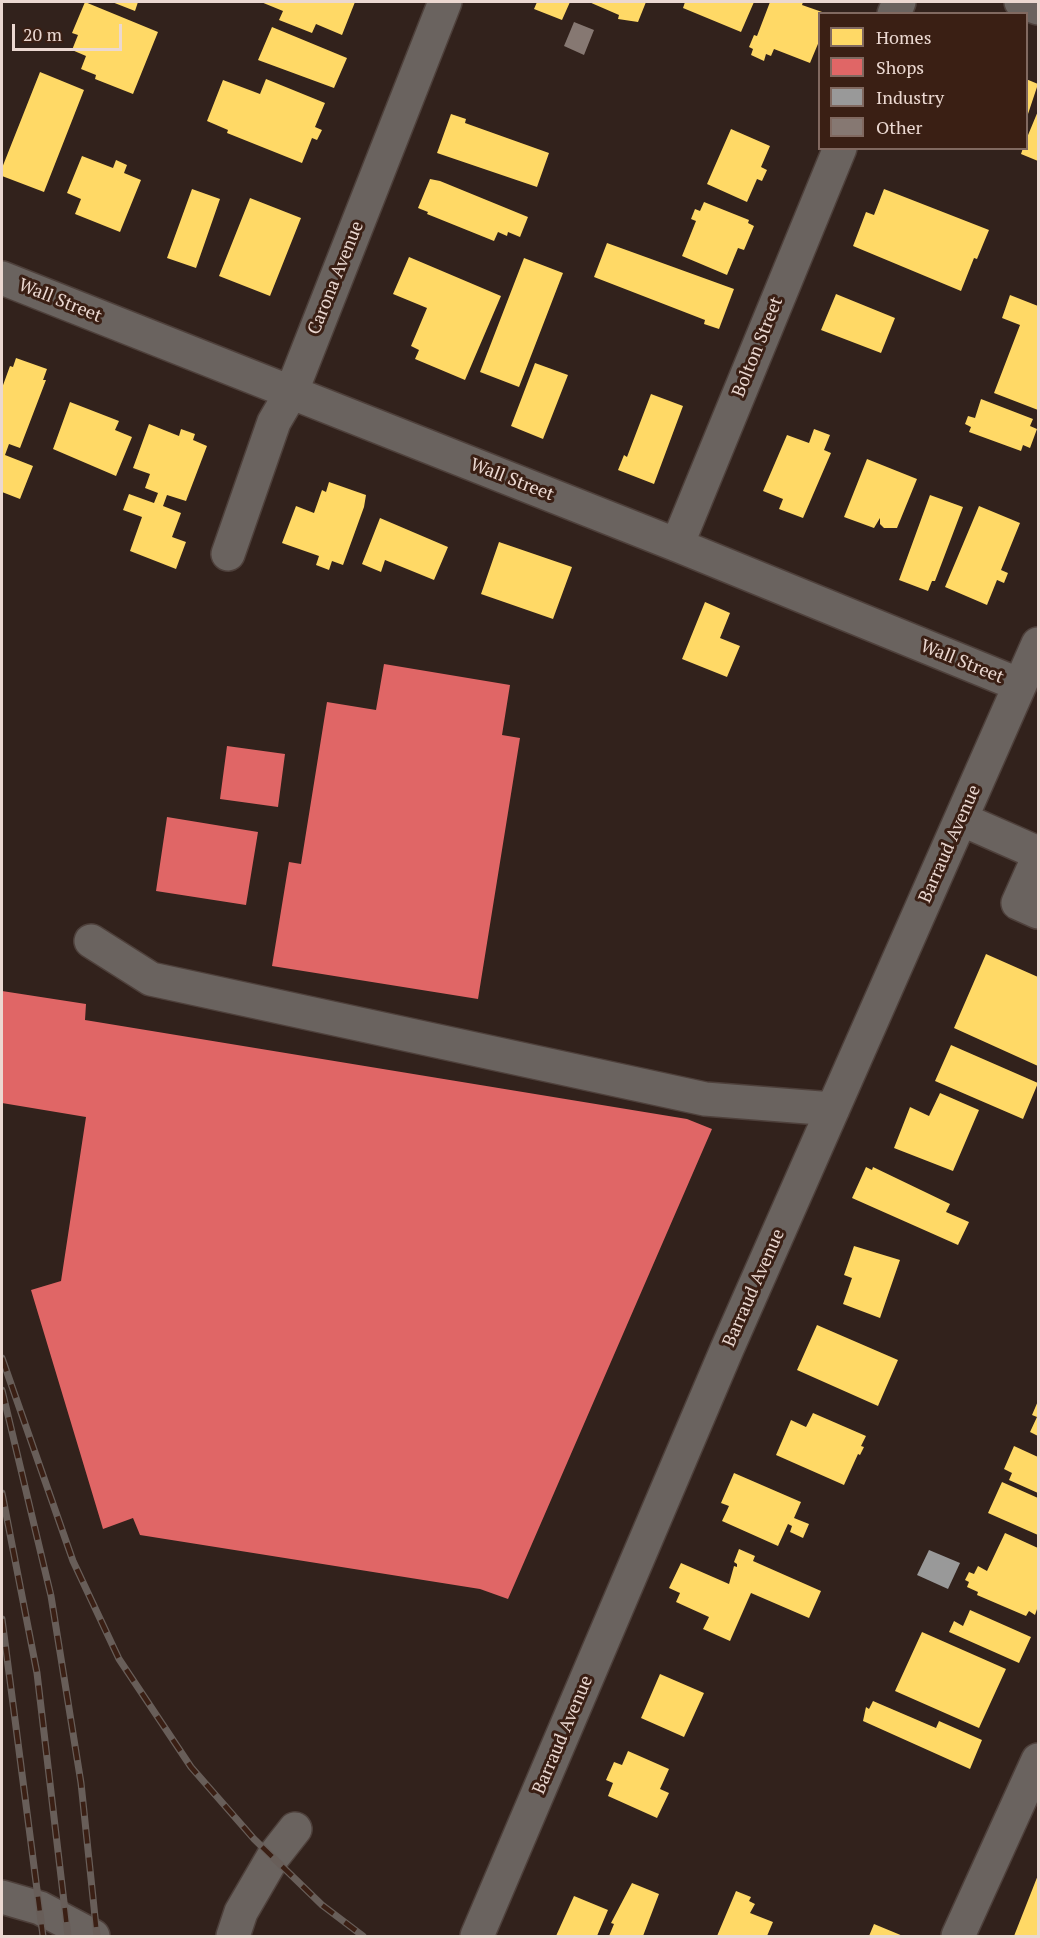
<!DOCTYPE html>
<style>
body{margin:0}
#map{position:relative;width:1040px;height:1938px;overflow:hidden;background:#32221c;font-family:"PT Serif",serif}
canvas{display:block}
.frame{position:absolute;inset:0;border:3px solid #ebd8d1;pointer-events:none}
.legend{position:absolute;left:818px;top:12px;width:210px;height:138px;box-sizing:border-box;background:#3a1f14;border:2px solid #816960;margin:0;padding:8px 10px;list-style:none;font-size:18px;color:#ebd8d1}
.legend li{display:flex;align-items:center;gap:12px;height:30px}
.legend b{width:30px;border:2px solid #816960}
.scale{position:absolute;left:12px;top:24px;width:110px;height:27px;box-sizing:border-box;border:3px solid #ebd8d1;border-top:0;padding-left:8px;font-size:18px;line-height:21px;white-space:nowrap;color:#ebd8d1;-webkit-text-stroke:4px #3a1f14;paint-order:stroke}
</style>
<div id="map">
<canvas width="1040" height="1938"></canvas>
<div class="frame"></div>
<ul class="legend">
<li><b style="height:16px;background:#ffd966"></b>Homes</li>
<li><b style="height:16px;background:#e06666"></b>Shops</li>
<li><b style="height:16px;background:#999"></b>Industry</li>
<li><b style="height:16px;background:#867872"></b>Other</li>
</ul>
<div class="scale">20 m</div>
</div>
<script>
const ctx = document.querySelector('canvas').getContext('2d');
ctx.lineJoin = 'round';
function fill(path, color) {
  ctx.fillStyle = color;
  ctx.fill(path, 'evenodd');
}
function toPath(rows) {
  const path = new Path2D();
  for (const r of rows) {
    path.moveTo(r[0], r[1]);
    for (let i = 2; i < r.length; i += 2) path.lineTo(r[i], r[i + 1]);
  }
  return path;
}
function stroke(path, color, width, dash) {
  ctx.strokeStyle = color;
  ctx.lineWidth = width;
  ctx.lineCap = dash ? 'butt' : 'round';
  ctx.setLineDash(dash || []);
  ctx.stroke(path);
}
function write(font, color, halo, rows, align = 'center') {
  ctx.font = font + ' "PT Serif",serif';
  ctx.lineWidth = 6;
  ctx.setLineDash([]);
  ctx.textBaseline = 'middle';
  ctx.strokeStyle = halo;
  ctx.fillStyle = color;
  for (const [text, x, y, turn = 0] of rows) {
    ctx.save();
    ctx.translate(x, y);
    ctx.rotate((+turn || 0) * Math.PI / 180);
    ctx.textAlign = isNaN(turn) ? turn : align;
    if (halo) ctx.strokeText(text, 0, 0);
    ctx.fillText(text, 0, 0);
    ctx.restore();
  }
}
fill(toPath([
 [85,2,158,32,133,94,95,79,96,75,81,69,86,56,72,50,78,35,72,33],
 [112,2,138,2,135,11],
 [261,2,355,2,342,35,316,24,312,33,279,20,283,11],
 [537,2,570,2,562,20,534,9],
 [589,2,646,2,638,22,618,19,619,15],
 [685,2,754,2,741,32,683,8],
 [770,2,803,2,802,5,825,13,820,14,820,39,810,63,774,49,771,56,766,54,764,61,751,55,753,49,749,47,754,35,757,36],
 [272,27,347,58,334,88,258,60],
 [40,72,84,90,44,192,2,176,2,168],
 [266,79,325,103,315,127,322,130,317,140,312,138,302,163,227,133,228,130,207,121,223,80,260,94],
 [1026,79,1038,84,1027,117,1026,117],
 [1038,111,1038,161,1021,154,1023,148,1026,148,1026,140],
 [451,114,466,119,465,123,549,153,537,187,437,153],
 [731,129,770,146,761,167,767,170,762,181,757,179,747,202,707,184],
 [82,156,113,168,116,160,127,165,124,173,141,180,120,232,75,214,81,199,67,193],
 [430,179,440,181,528,217,520,237,508,232,507,236,498,232,494,241,427,214,428,212,418,208],
 [192,189,220,199,196,268,167,258],
 [884,189,989,230,977,259,974,258,961,291,853,246,866,212,874,215],
 [250,198,301,218,270,296,219,276],
 [704,202,749,220,748,223,754,226,744,250,738,248,727,275,682,256,696,221,691,219,695,209,700,211],
 [607,243,734,289,719,329,704,324,705,320,594,277],
 [409,257,501,296,465,380,415,359,419,350,411,346,427,308,393,294],
 [524,258,563,273,519,387,480,372],
 [836,294,895,318,881,353,821,330],
 [1010,295,1038,306,1038,410,994,393,1020,325,1002,318],
 [16,358,47,369,43,380,46,380,20,448,9,444,5,455,33,466,20,499,2,492,2,388,10,366,13,367],
 [535,363,568,375,543,439,511,426],
 [651,394,683,406,654,484,618,470,624,455,627,457],
 [981,399,1033,419,1030,426,1037,429,1030,448,1023,445,1021,451,969,432,971,427,965,424,968,416,975,418],
 [70,402,119,421,115,430,132,437,116,476,53,449],
 [149,424,179,436,181,429,195,434,193,440,207,446,186,501,167,495,163,506,181,513,172,537,186,542,176,569,130,551,142,517,123,510,129,494,154,503,158,493,145,488,150,474,133,468],
 [814,429,830,435,824,450,831,453,803,518,779,509,783,499,763,491,787,435,809,443],
 [867,459,917,479,897,528,884,528,880,524,880,518,874,528,844,517],
 [329,482,366,495,364,507,343,565,332,561,329,570,316,565,319,556,282,543,296,506,314,513,322,490,326,492],
 [930,495,963,507,935,581,932,581,928,591,899,580],
 [979,506,1020,523,1001,570,1008,573,1004,583,997,580,987,605,945,587],
 [380,518,448,547,434,580,385,560,381,572,362,564],
 [499,542,572,567,553,619,481,594],
 [705,602,730,613,720,638,740,646,727,677,682,659],
 [986,954,1038,977,1038,1066,954,1028],
 [951,1045,1038,1083,1023,1119,935,1081],
 [940,1093,979,1110,953,1171,894,1148,910,1107,929,1116],
 [866,1167,872,1170,873,1167,950,1204,946,1212,969,1222,958,1245,852,1198],
 [854,1246,900,1260,880,1318,843,1304,852,1278,844,1275],
 [817,1325,898,1360,878,1406,797,1370],
 [1038,1401,1038,1436,1030,1432,1037,1417,1032,1415],
 [813,1413,866,1436,861,1446,864,1447,860,1455,858,1454,844,1485,776,1455,791,1420,806,1427],
 [1014,1446,1038,1457,1038,1493,1009,1480,1012,1473,1004,1469],
 [734,1473,801,1502,794,1518,809,1524,803,1538,790,1532,792,1526,788,1524,778,1546,722,1521,729,1506,721,1503],
 [1002,1482,1038,1498,1038,1535,988,1513],
 [1005,1533,1038,1548,1038,1606,1035,1615,1029,1611,1026,1616,977,1595,978,1592,967,1587,969,1582,965,1580,969,1572,974,1574,978,1566,987,1571],
 [739,1549,755,1556,753,1561,821,1591,809,1618,751,1593,730,1641,703,1629,709,1617,676,1602,680,1593,669,1588,681,1563,729,1584,734,1566,737,1567,737,1564,734,1562],
 [970,1610,1031,1637,1019,1663,949,1632,954,1621,963,1626],
 [922,1632,1006,1669,979,1728,895,1691],
 [660,1674,704,1693,684,1737,641,1718],
 [873,1701,936,1728,939,1721,982,1740,970,1769,863,1721,866,1707,869,1709],
 [628,1751,669,1769,660,1789,669,1793,657,1818,608,1796,613,1783,606,1780,614,1762,622,1765],
 [1038,1875,1038,1936,1014,1936],
 [632,1883,659,1894,643,1936,609,1936,614,1924,611,1923],
 [736,1891,751,1897,749,1901,755,1904,750,1913,773,1922,767,1936,717,1936],
 [574,1896,608,1910,597,1936,556,1936],
 [874,1924,903,1936,869,1936]
]), '#ffd966');
fill(toPath([
 [384,664,510,685,502,735,520,738,478,999,272,966,289,862,301,864,327,702,376,710],
 [227,746,285,754,278,807,220,799],
 [167,817,258,832,246,905,156,891],
 [2,991,86,1004,85,1020,687,1119,712,1129,508,1599,480,1589,140,1535,133,1518,103,1529,31,1290,61,1281,86,1117,2,1103]
]), '#e06666');
fill(toPath([
 [929,1550,960,1563,948,1589,917,1575]
]), '#999');
fill(toPath([
 [574,22,594,30,584,55,564,46]
]), '#867872');
const minor = toPath([
 [1021,2,1038,8],
 [894,14,899,2],
 [2,278,677,545,1020,685],
 [677,545,840,148],
 [228,554,274,422,291,393,445,2],
 [961,819,1038,853],
 [1038,858,1018,903,1038,912],
 [91,941,151,979,705,1099,833,1109],
 [2,1897,40,1908,93,1936],
 [233,1936,241,1912,273,1857,295,1829],
 [477,1936,727,1349,1038,644],
 [958,1936,1038,1760]
]);
stroke(minor, '#4e403b', 36);
stroke(minor, '#6a635f', 33);
const rail = toPath([
 [2,1358,73,1561,119,1659,191,1767,254,1839,322,1905,363,1936],
 [2,1390,51,1596,81,1783,97,1936],
 [2,1493,37,1673,68,1936],
 [2,1619,43,1936]
]);
stroke(rail, '#685e59', 7);
stroke(rail, '#3a1f14', 4.5, [14]);
write('18px', '#ebd8d1', '#3a1f14', [
 ["Carona Avenue",336,278,-68],
 ["Wall Street",60,301,22],
 ["Bolton Street",758,347,-68],
 ["Wall Street",512,480,21],
 ["Wall Street",962,662,22],
 ["Barraud Avenue",950,844,-66],
 ["Barraud Avenue",754,1288,-66],
 ["Barraud Avenue",563,1735,-67]
]);
</script>
